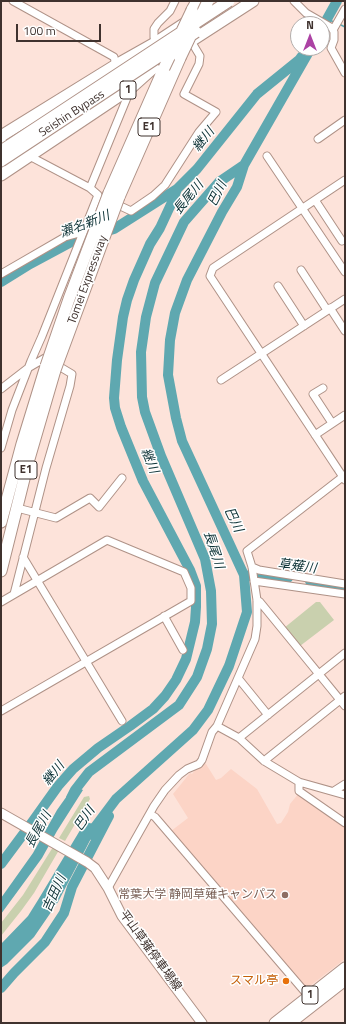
<!DOCTYPE html>
<meta charset="utf-8">
<style>
body{margin:0}
#map{position:relative;width:346px;height:1024px;overflow:hidden;background:#fde3da;font-family:"Titillium Web",sans-serif}
canvas{display:block}
.frame{position:absolute;inset:0;border:2px solid #3f322e;pointer-events:none}
.north{position:absolute;left:290px;top:16px;width:40px;height:40px;box-sizing:border-box;background:#fff;border:1px solid #b2adab;border-radius:50%;rotate:0deg;font-size:11px;font-weight:700;line-height:16px;text-align:center;color:#3f322e}
.north::after{content:'';display:block;margin:auto;width:14px;height:18px;background:#ac42a4;clip-path:polygon(50% 0,100% 100%,50% 72%,0 100%)}
.scale{position:absolute;left:16px;top:24px;width:85px;height:18px;box-sizing:border-box;border:2px solid #3f322e;border-top:0;padding-left:5px;font-size:12px;line-height:14px;white-space:nowrap;color:#3f322e;-webkit-text-stroke:3px #fff;paint-order:stroke}
</style>
<div id="map">
<canvas width="346" height="1024"></canvas>
<div class="frame"></div>
<div class="north">N</div>
<div class="scale">100 m</div>
</div>
<script>
const ctx = document.querySelector('canvas').getContext('2d');
ctx.lineJoin = 'round';
function fill(path, color) {
  ctx.fillStyle = color;
  ctx.fill(path, 'evenodd');
}
function toPath(rows) {
  const path = new Path2D();
  for (const r of rows) {
    path.moveTo(r[0], r[1]);
    for (let i = 2; i < r.length; i += 2) path.lineTo(r[i], r[i + 1]);
  }
  return path;
}
function stroke(path, color, width, dash) {
  ctx.strokeStyle = color;
  ctx.lineWidth = width;
  ctx.lineCap = dash ? 'butt' : 'round';
  ctx.setLineDash(dash || []);
  ctx.stroke(path);
}
function write(font, color, halo, rows, align = 'center') {
  ctx.font = font + ' "Titillium Web","Noto Sans JP",sans-serif';
  ctx.lineWidth = 3;
  ctx.setLineDash([]);
  ctx.textBaseline = 'middle';
  ctx.strokeStyle = halo;
  ctx.fillStyle = color;
  for (const [text, x, y, turn = 0] of rows) {
    ctx.save();
    ctx.translate(x, y);
    ctx.rotate((+turn || 0) * Math.PI / 180);
    ctx.textAlign = isNaN(turn) ? turn : align;
    if (halo) ctx.strokeText(text, 0, 0);
    ctx.fillText(text, 0, 0);
    ctx.restore();
  }
}
fill(toPath([
 [203,762,206,764,216,780,221,778,231,769,257,789,277,824,281,823,288,812,290,804,299,793,345,825,345,959,306,989,171,831,188,818,173,794,190,773,192,774,198,766]
]), '#fcd4c6');
fill(toPath([
 [316,602,320,602,334,620,300,646,284,628],
 [89,796,90,799,65,841,59,838,84,797],
 [53,847,59,850,34,893,21,911,1,936,1,923,23,895]
]), '#c9d0ae');
fill(toPath([
 [74,786,83,790,57,831,42,858,1,914,1,898,33,853,57,810],
 [85,822,98,825,58,902,34,937,7,964,1,968,1,944,28,916,38,900]
]), '#5fa8b0');
stroke(toPath([
 [327,19,334,22],
 [339,24,345,27]
]), '#5fa8b0', 1.5);
stroke(toPath([
 [322,28,337,1],
 [1,282,30,264,71,242,114,229,177,189],
 [244,575,249,576,276,576,288,578],
 [310,581,345,589],
 [71,798,75,790,89,772,179,705,197,677,207,649,212,624,211,591,205,559,161,456,145,412,142,397,141,352,146,317,155,283,184,222,219,182,244,165],
 [89,835,116,799,193,730,208,710,229,666,247,612,244,575,182,441,176,418,168,375,170,340,175,313,187,280,222,212,237,187,244,165,311,48],
 [1,864,33,821,58,786,73,769,98,748,130,726,153,709,165,696,176,680,186,659,195,622,196,607,196,586,190,570,143,481,121,427,115,408,114,398,117,360,123,317,127,300,134,280,150,244,160,228,173,200,177,189,197,169,257,94,299,60,302,56],
 [1,988,14,973,45,942,64,913,72,887,109,816]
]), '#5fa8b0', 10);
const minor = toPath([
 [13,1,114,57,116,65],
 [294,1,306,13,332,28,334,32,334,40,331,48,345,73],
 [333,30,345,9],
 [156,47,154,37,154,29,158,23,170,11,175,1],
 [318,139,345,120],
 [1,141,90,188,98,195,42,336,31,361,12,410,1,448],
 [267,156,345,272],
 [345,180,213,268,210,276,345,480],
 [90,188,131,88],
 [315,200,342,241],
 [114,203,131,211,153,196,165,185,199,132,216,112,184,94,199,64,200,56,191,41],
 [301,270,327,310],
 [1,274,65,237,83,232],
 [278,286,304,326],
 [330,308,345,331],
 [221,380,345,299],
 [323,388,313,394,332,423],
 [1,389,28,368,45,358,72,374,70,386,46,468,14,594],
 [315,435,345,415],
 [21,509,56,518,90,498,99,507,122,478],
 [23,557,122,721],
 [252,567,259,570,345,584],
 [254,581,345,594],
 [257,600,260,602,345,706],
 [1,602,107,540,184,572,191,588,191,601,1,711],
 [164,616,183,650],
 [238,678,268,715],
 [217,726,239,738,264,761,299,782,345,795],
 [239,738,345,653],
 [264,761,345,696],
 [299,782,299,791,345,823],
 [334,791,345,784],
 [150,814,155,817,311,999],
 [108,888,132,845,154,806,165,790,179,775,187,769,199,764,202,760,212,732,217,726,255,639,257,626,257,600,252,567,247,551,345,475]
]);
const major = toPath([
 [1,813,87,862,95,868,108,888,122,916,202,1023]
]);
const highway = toPath([
 [192,10,197,1],
 [188,43,253,1],
 [1,136,116,65,155,43,190,20],
 [1,175,131,88,160,62,171,55],
 [109,193,164,68],
 [119,197,180,58],
 [1,522,22,444,46,366],
 [1,571,29,459,55,370],
 [275,1023,345,968],
 [290,1023,345,980]
]);
stroke(minor, '#af9287', 9);
stroke(major, '#af9287', 11);
stroke(highway, '#af9287', 13);
stroke(minor, '#fff', 7);
stroke(major, '#fff', 9);
stroke(highway, '#fff', 11);
const highwayBridge = toPath([
 [199,20,208,1],
 [182,31,192,10],
 [180,58,190,37],
 [164,68,174,47],
 [1,151,229,1],
 [1,161,196,32],
 [46,366,69,299,109,193],
 [55,370,119,197]
]);
stroke(highwayBridge, '#af9287', 13, []);
stroke(highwayBridge, '#fff', 11);
for (const [x, y, r, color] of [
 [285,895,4,"#8d6e63"],
 [286,981,4,"#e8710a"]
]) {
  const dot = new Path2D();
  dot.arc(x, y, r, 0, 2 * Math.PI);
  ctx.fillStyle = color;
  ctx.fill(dot);
  stroke(dot, '#fff', 1.5);
}
for (const [x, y, w] of [
 [128,90,16],
 [149,127,22],
 [26,470,22],
 [310,995,16]
]) {
  const box = new Path2D();
  box.roundRect(x - w / 2, y - 9, w, 18, 3);
  ctx.fillStyle = '#fff';
  ctx.fill(box);
  stroke(box, '#3f322e', 1);
}
write('bold 11px', '#3f322e', null, [
 ["1",128,90],
 ["E1",149,127],
 ["E1",26,470],
 ["1",310,995]
]);
write('12px', '#3f322e', '#fff', [
 ["Seishin Bypass",72,114,-33],
 ["Tomei Expressway",88,280,-70],
 ["平山草薙停車場線",150,951,54]
]);
write('12px', '#785e54', '#fff', [
 ["常葉大学 静岡草薙キャンパス",277,895]
], 'right');
write('12px', '#c56008', '#fff', [
 ["スマル亭",278,981]
], 'right');
write('italic 13px', '#0e3337', '#fff', [
 ["継川",204,140,-51],
 ["巴川",218,194,-63],
 ["長尾川",189,198,-50],
 ["瀬名新川",85,225,-21],
 ["継川",149,461,68],
 ["巴川",233,520,65],
 ["長尾川",213,550,72],
 ["草薙川",297,567,7],
 ["継川",54,774,-51],
 ["巴川",85,819,-55],
 ["長尾川",39,830,-61],
 ["吉田川",55,894,-66]
]);
</script>
